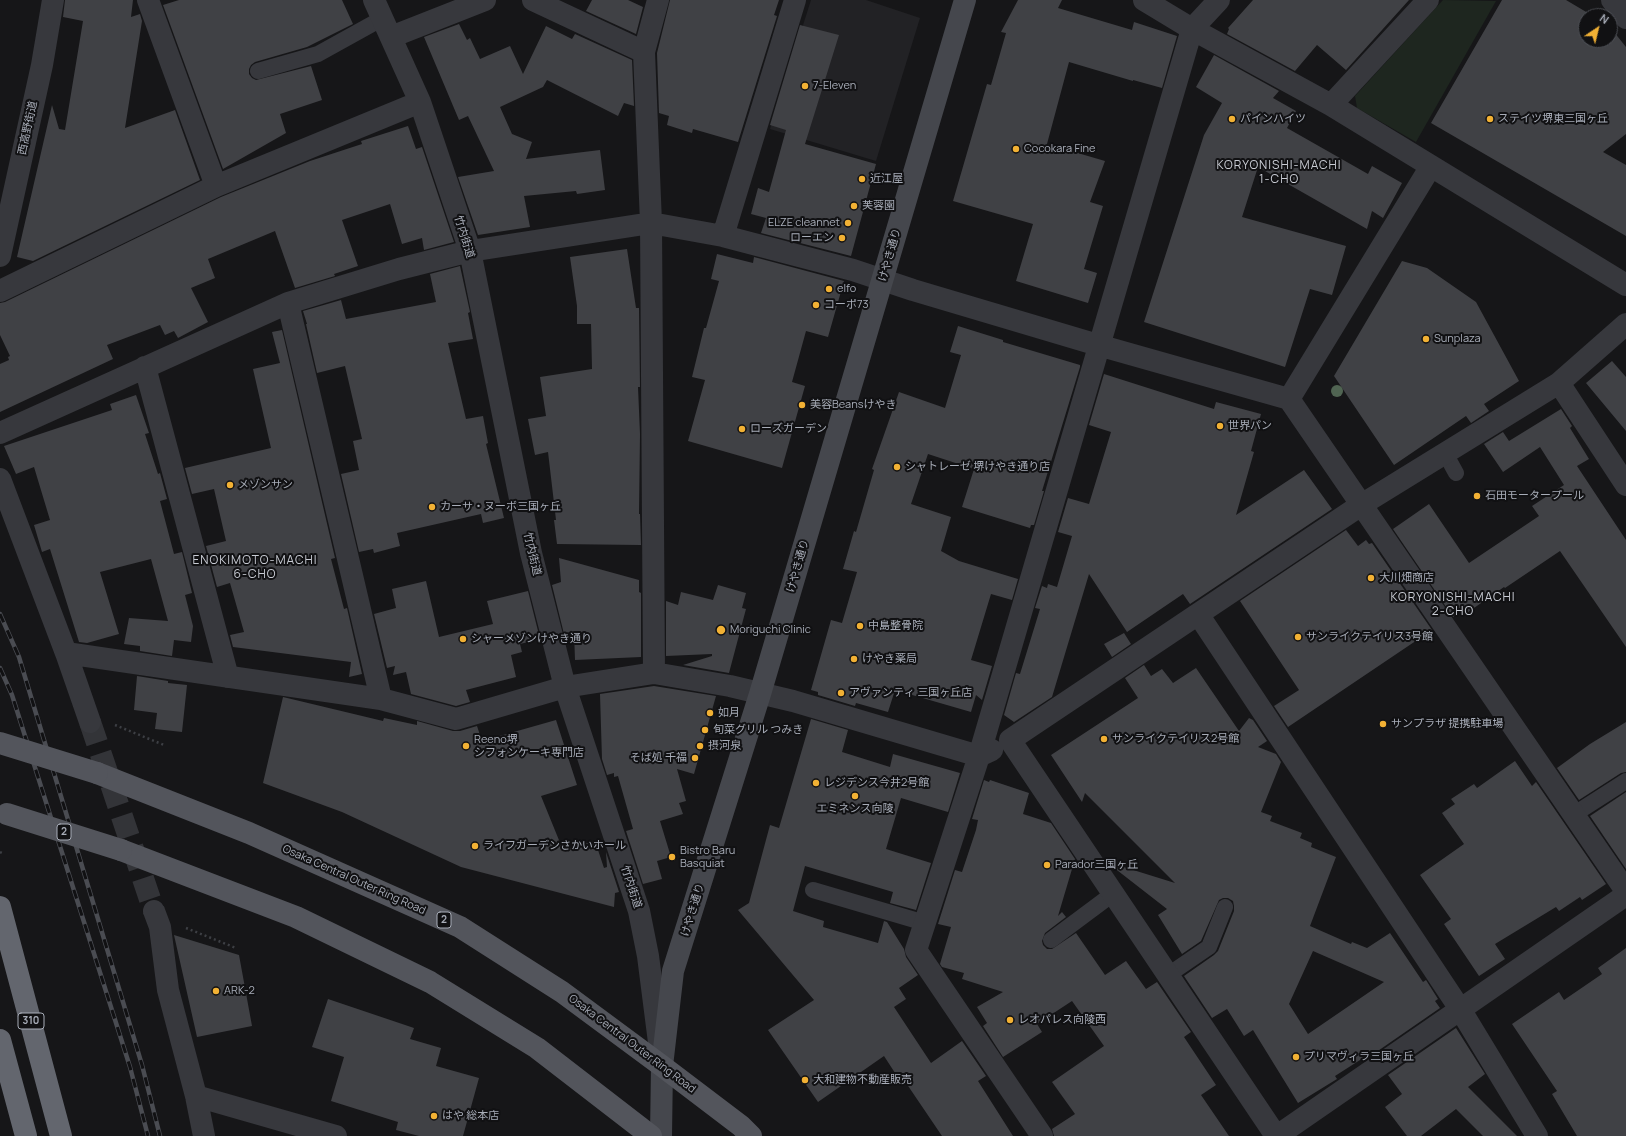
<!DOCTYPE html>
<meta charset="utf-8">
<style>
body{margin:0}
#map{position:relative;width:1626px;height:1136px;overflow:hidden;background:#161618;font-family:Manrope,sans-serif}
canvas{display:block}
.north{position:absolute;left:1578px;top:8px;width:40px;height:40px;box-sizing:border-box;background:#111113;border:1px solid #4d4f55;border-radius:50%;rotate:35deg;font-size:11px;font-weight:700;line-height:16px;text-align:center;color:#a8adb8}
.north::after{content:'';display:block;margin:auto;width:14px;height:18px;background:#f2b134;clip-path:polygon(50% 0,100% 100%,50% 72%,0 100%)}
</style>
<div id="map">
<canvas width="1626" height="1136"></canvas>
<div class="north">N</div>
</div>
<script>
const ctx = document.querySelector('canvas').getContext('2d');
ctx.lineJoin = 'round';
function fill(path, color) {
  ctx.fillStyle = color;
  ctx.fill(path, 'evenodd');
}
function toPath(rows) {
  const path = new Path2D();
  for (const r of rows) {
    path.moveTo(r[0], r[1]);
    for (let i = 2; i < r.length; i += 2) path.lineTo(r[i], r[i + 1]);
  }
  return path;
}
function stroke(path, color, width, dash) {
  ctx.strokeStyle = color;
  ctx.lineWidth = width;
  ctx.lineCap = dash ? 'butt' : 'round';
  ctx.setLineDash(dash || []);
  ctx.stroke(path);
}
function write(font, color, halo, rows, align = 'center') {
  ctx.font = font + ' Manrope,"Noto Sans JP",sans-serif';
  ctx.lineWidth = 4;
  ctx.setLineDash([]);
  ctx.textBaseline = 'middle';
  ctx.strokeStyle = halo;
  ctx.fillStyle = color;
  for (const [text, x, y, turn = 0] of rows) {
    ctx.save();
    ctx.translate(x, y);
    ctx.rotate((+turn || 0) * Math.PI / 180);
    ctx.textAlign = isNaN(turn) ? turn : align;
    if (halo) ctx.strokeText(text, 0, 0);
    ctx.fillText(text, 0, 0);
    ctx.restore();
  }
}
fill(toPath([
 [811,0,866,0,920,18,876,161,770,129]
]), '#222225');
fill(toPath([
 [1443,0,1496,1,1416,142,1357,108,1355,96]
]), '#1e261f');
fill(toPath([
 [65,0,133,0,131,17,140,14,142,21,125,128,175,110,200,180,33,261,17,257,52,105,59,129,65,130,83,21,63,17],
 [179,0,342,0,353,24,307,47,255,62,251,65,249,69,249,74,252,78,256,80,311,66,322,100,280,114,286,133,223,169,163,5],
 [592,0,628,0,643,7,636,34,586,11],
 [670,0,779,0,774,15,777,16,738,142,693,129,692,133,667,125,669,116,659,113,657,53],
 [1018,0,1062,0,1058,8,1132,30,1134,22,1177,36,1162,88,1133,80,1133,81,1069,62,1047,144,1105,161,1090,202,1103,206,1084,269,1097,273,1088,303,1016,281,1033,224,953,201,987,84,991,85,1006,33,1001,32],
 [1253,0,1409,0,1346,70,1317,45,1295,71,1227,34,1229,29,1228,28],
 [1502,0,1566,0,1593,16,1586,16,1586,40,1610,40,1610,27,1626,47,1626,134,1603,152,1626,165,1626,236,1431,123],
 [459,24,467,40,470,38,480,59,510,46,523,74,546,26,572,39,575,34,632,60,634,106,624,103,618,116,547,80,543,87,500,107,512,134,532,142,526,159,600,150,605,190,577,194,576,191,524,196,530,227,478,235,458,177,494,171,468,116,459,120,424,37],
 [800,25,839,35,805,144,876,164,851,256,761,233,766,218,751,214,758,188,769,192,786,130,770,125],
 [1214,55,1279,91,1273,98,1296,111,1287,128,1368,174,1372,166,1402,183,1383,218,1372,211,1367,229,1258,167,1242,217,1346,246,1332,295,1310,289,1285,367,1144,322,1204,135,1222,103,1196,87],
 [408,126,416,149,422,147,454,242,424,250,422,238,402,244,390,204,342,220,358,266,334,274,335,276,295,288,275,231,208,259,215,278,191,288,208,322,178,338,174,331,165,335,160,325,107,345,113,359,0,412,0,364,9,360,8,357,10,356,0,335,0,303,5,302,221,197,310,161,362,144,361,141],
 [627,249,636,308,639,308,640,387,638,387,640,434,639,514,640,514,641,545,557,544,554,520,556,520,548,452,535,455,528,419,546,416,540,377,592,369,591,324,577,324,577,306,570,257],
 [717,254,753,263,754,257,844,281,828,337,806,331,792,382,805,386,782,468,688,441,705,380,692,377,704,328,706,328,719,281,711,279],
 [1402,261,1427,268,1476,302,1519,381,1484,404,1489,411,1471,423,1466,416,1394,465,1334,376],
 [460,266,470,312,468,313,473,339,448,343,466,419,483,416,488,443,486,444,504,518,483,523,481,514,397,533,400,546,374,553,373,549,359,552,341,474,359,470,353,441,362,439,345,366,317,373,306,324,307,324,303,311,341,300,346,319,436,302,430,274],
 [958,326,1003,340,1003,342,1080,365,1080,367,1042,491,1044,491,1034,525,1031,525,1030,528,962,507,974,469,928,454,911,504,951,517,941,551,959,561,1018,579,1012,600,991,594,971,660,992,666,982,700,976,695,971,712,895,690,888,712,856,703,855,706,818,695,818,692,811,690,831,620,842,623,857,572,843,569,854,531,856,532,874,470,872,469,899,392,945,408,961,355,950,352],
 [282,330,335,558,331,559,344,609,347,608,362,674,349,677,351,662,233,647,230,635,244,632,230,583,217,587,206,546,226,541,214,489,192,494,185,468,271,448,253,369,280,363,272,332],
 [1612,361,1626,377,1626,431,1586,383],
 [1104,374,1214,409,1216,402,1261,414,1251,451,1254,452,1236,515,1304,470,1332,509,1190,604,1183,594,1127,632,1089,574,1052,697,1014,722,1004,715,1016,673,1020,674,1040,609,1035,608,1042,586,1047,588,1048,584,1057,587,1072,536,1058,532,1068,498,1089,504,1111,432,1089,425],
 [136,395,149,433,145,434,158,474,160,473,167,499,160,501,174,554,182,552,192,593,185,595,193,626,191,642,174,640,172,656,140,651,140,646,124,644,129,618,168,621,151,559,100,572,119,634,87,643,79,642,50,549,42,552,34,525,50,520,34,467,16,474,4,446,112,410,110,404],
 [1561,409,1572,426,1570,428,1589,459,1577,466,1626,540,1626,647,1560,551,1505,588,1504,587,1464,615,1461,611,1453,617,1393,529,1429,504,1469,563,1539,516,1532,506,1564,485,1540,447,1503,472,1484,444,1503,432,1509,441],
 [1346,530,1358,546,1366,540,1369,544,1372,543,1432,630,1288,727,1274,706,1299,690,1240,601],
 [559,558,639,580,639,592,641,593,641,657,575,660,574,632,564,634,552,585,561,582],
 [426,581,439,637,493,624,487,601,528,591,540,639,520,644,522,652,511,655,516,677,466,690,470,702,456,706,411,694,406,672,393,675,395,666,387,668,374,614,396,608,392,589],
 [718,585,746,593,742,608,746,609,729,673,683,665,712,656,712,654,666,656,666,601,678,605,681,592,713,600],
 [1124,633,1131,644,1112,657,1104,644],
 [1144,665,1151,676,1162,669,1173,683,1196,668,1239,731,1249,718,1253,720,1267,741,1258,747,1276,754,1281,762,1261,812,1272,816,1270,821,1302,833,1300,838,1312,843,1311,847,1336,857,1310,926,1351,944,1352,942,1367,948,1390,933,1423,982,1426,980,1438,999,1435,1001,1440,1008,1372,1055,1371,1053,1335,1076,1337,1079,1298,1103,1253,1030,1244,1036,1227,1009,1212,1018,1184,976,1214,955,1218,951,1234,911,1234,906,1233,901,1228,898,1223,898,1219,900,1201,941,1182,954,1158,915,1167,909,1113,867,1114,864,1175,883,1085,793,1082,802,1051,755,1138,698,1125,678],
 [1313,951,1384,982,1308,1034,1289,1004],
 [137,676,168,681,168,683,187,685,182,732,155,729,157,713,134,710],
 [654,686,716,696,694,774,677,769,686,801,679,803,683,814,660,821,671,857,657,861,662,879,643,884,626,831,633,829,618,776,614,777,614,773,607,775,602,759,600,694],
 [283,697,383,721,384,718,417,725,417,721,453,731,460,731,477,726,482,741,556,720,577,785,541,796,563,850,595,841,604,868,607,867,606,852,619,892,615,893,614,907,461,867,342,812,263,783],
 [811,719,848,730,842,752,890,767,893,754,960,773,948,812,901,798,886,849,931,863,916,910,890,903,893,892,805,866,793,911,824,921,823,927,878,943,884,921,887,922,904,949,906,957,918,975,899,988,906,999,894,1007,931,1063,962,1041,986,1076,978,1081,1013,1136,942,1136,900,1074,897,1076,884,1056,818,1102,768,1030,814,1000,738,910,749,903,770,825,779,828],
 [1626,722,1626,772,1621,773,1579,800,1557,768,1590,744],
 [1515,761,1532,786,1536,782,1606,884,1582,900,1580,897,1559,911,1556,907,1495,944,1505,959,1479,976,1444,924,1451,919,1420,875,1464,844,1442,813,1455,804,1451,799,1474,784,1477,788],
 [984,780,989,782,990,780,1029,793,1023,814,1051,823,1075,859,1058,916,1062,912,1066,917,1045,933,1042,941,1043,945,1047,949,1052,949,1076,933,1105,975,1126,961,1146,989,1157,982,1191,1032,1184,1037,1216,1085,1201,1095,1229,1136,1054,1136,1052,1129,1075,1114,1052,1082,1104,1046,1072,1001,1037,1024,1042,1032,1003,1057,983,1026,987,1023,977,1007,1003,992,962,979,964,973,942,967,940,964,951,927,938,924,955,870,962,872,976,830,978,820,972,819],
 [1626,792,1626,869,1590,816],
 [174,935,239,955,252,1026,197,1037],
 [1626,948,1626,1136,1577,1136,1552,1094,1557,1091,1512,1024,1559,992,1564,1000,1602,974,1598,968],
 [328,999,414,1028,410,1039,441,1048,436,1066,479,1078,463,1136,419,1136,396,1130,398,1122,331,1101,344,1057,312,1047],
 [1456,1028,1485,1074,1468,1087,1517,1136,1483,1136,1456,1109,1421,1136,1407,1136,1385,1107,1402,1094,1388,1075]
]), '#404145');
stroke(toPath([
 [90,722,154,911]
]), '#333438', 22, [22, 11]);
stroke(toPath([
 [115,725,164,745],
 [0,852,2,853],
 [186,928,236,948]
]), '#3d3f44', 2.5, [2, 3]);
stroke(toPath([
 [258,71,318,54,383,18],
 [1445,453,1456,473],
 [1573,815,1626,781],
 [813,890,925,923],
 [1051,940,1114,893],
 [1168,975,1209,947,1225,907]
]), '#37383d', 16);
stroke(toPath([
 [148,0,216,186],
 [374,0,420,102,470,251,531,553,565,687,639,911,648,956,660,1050],
 [533,0,644,52,658,0],
 [1144,0,1192,29,1331,105,1626,285],
 [1612,0,1626,18],
 [391,37,485,0],
 [644,52,651,223,654,673],
 [1331,105,1428,0],
 [723,236,795,0],
 [0,256,42,65,53,0],
 [0,291,216,186,420,102],
 [288,303,381,699],
 [145,367,228,677],
 [1559,383,1626,485],
 [1289,399,1431,166],
 [0,433,288,303,399,269,470,251,651,223,723,236,853,270,913,290,1098,345,1289,399,1626,891],
 [0,479,66,653,90,722],
 [1198,614,1460,1009,1537,1136],
 [66,653,381,699,456,719,565,687,654,673,730,686,793,701,979,756,992,750],
 [154,911,160,927,168,990,196,1096,204,1136],
 [196,1096,336,1136],
 [1042,1136,916,950,979,756,1192,29,1219,0],
 [1276,1136,1010,740,1361,505,1559,383,1626,324],
 [1277,1136,1626,895]
]), '#37383d', 22);
stroke(toPath([
 [661,1136,662,1066,673,971,760,694,965,0]
]), '#45474d', 22);
stroke(toPath([
 [97,773,249,833,460,927,562,992,662,1066,741,1126,751,1136],
 [121,850,296,917,430,982,537,1048,651,1136]
]), '#53555c', 22);
stroke(toPath([
 [0,907,61,1136],
 [0,1040,26,1136]
]), '#63666e', 22);
const rail = toPath([
 [0,614,19,657,142,1065,160,1136],
 [0,668,12,695,130,1067,148,1136]
]);
stroke(rail, '#4a4c52', 4.5);
stroke(rail, '#111113', 3, [9]);
stroke(toPath([
 [0,743,97,773],
 [7,814,121,850]
]), '#53555c', 22);
ctx.fillStyle = '#506452';
for (const [x, y] of [
 [1337,391]
]) {
  ctx.beginPath();
  ctx.arc(x, y, 6, 0, 2 * Math.PI);
  ctx.fill();
}
for (const [x, y, r, color] of [
 [805,86,4,"#f2b134"],
 [1232,119,4,"#f2b134"],
 [1490,119,4,"#f2b134"],
 [1016,149,4,"#f2b134"],
 [862,179,4,"#f2b134"],
 [854,206,4,"#f2b134"],
 [848,223,4,"#f2b134"],
 [842,238,4,"#f2b134"],
 [829,289,4,"#f2b134"],
 [816,305,4,"#f2b134"],
 [1426,339,4,"#f2b134"],
 [802,405,4,"#f2b134"],
 [1220,426,4,"#f2b134"],
 [742,429,4,"#f2b134"],
 [897,467,4,"#f2b134"],
 [230,485,4,"#f2b134"],
 [1477,496,4,"#f2b134"],
 [432,507,4,"#f2b134"],
 [1371,578,4,"#f2b134"],
 [860,626,4,"#f2b134"],
 [721,630,5,"#f2b134"],
 [1298,637,4,"#f2b134"],
 [463,639,4,"#f2b134"],
 [854,659,4,"#f2b134"],
 [841,693,4,"#f2b134"],
 [710,713,4,"#f2b134"],
 [1383,724,4,"#f2b134"],
 [705,730,4,"#f2b134"],
 [1104,739,4,"#f2b134"],
 [466,746,4,"#f2b134"],
 [700,746,4,"#f2b134"],
 [695,758,4,"#f2b134"],
 [816,783,4,"#f2b134"],
 [855,796,4,"#f2b134"],
 [475,846,4,"#f2b134"],
 [672,857,4,"#f2b134"],
 [1047,865,4,"#f2b134"],
 [216,991,4,"#f2b134"],
 [1010,1020,4,"#f2b134"],
 [1296,1057,4,"#f2b134"],
 [805,1080,4,"#f2b134"],
 [434,1116,4,"#f2b134"]
]) {
  const dot = new Path2D();
  dot.arc(x, y, r, 0, 2 * Math.PI);
  ctx.fillStyle = color;
  ctx.fill(dot);
  stroke(dot, '#111113', 1.5);
}
for (const [x, y, w] of [
 [64,832,14],
 [444,920,14],
 [31,1021,26]
]) {
  const box = new Path2D();
  box.roundRect(x - w / 2, y - 8, w, 16, 3);
  ctx.fillStyle = '#111113';
  ctx.fill(box);
  stroke(box, '#a8adb8', 1);
}
write('bold 10px', '#a8adb8', null, [
 ["2",64,832],
 ["2",444,920],
 ["310",31,1021]
]);
write('11px', '#a8adb8', '#111113', [
 ["7-Eleven",813,86],
 ["パインハイツ",1240,119],
 ["ステイツ堺東三国ヶ丘",1498,119],
 ["Cocokara Fine",1024,149],
 ["近江屋",870,179],
 ["芙蓉園",862,206],
 ["ELZE cleannet",840,223,"right"],
 ["ローエン",834,238,"right"],
 ["elfo",837,289],
 ["コーポ73",824,305],
 ["Sunplaza",1434,339],
 ["美容Beansけやき",810,405],
 ["世界パン",1228,426],
 ["ローズガーデン",750,429],
 ["シャトレーゼ 堺けやき通り店",905,467],
 ["メゾンサン",238,485],
 ["石田モータープール",1485,496],
 ["カーサ・ヌーボ三国ヶ丘",440,507],
 ["大川畑商店",1379,578],
 ["中島整骨院",868,626],
 ["Moriguchi Clinic",730,630],
 ["サンライクテイリス3号館",1306,637],
 ["シャーメゾンけやき通り",471,639],
 ["けやき薬局",862,659],
 ["アヴァンティ 三国ヶ丘店",849,693],
 ["如月",718,713],
 ["サンプラザ 提携駐車場",1391,724],
 ["旬菜グリル つみき",713,730],
 ["サンライクテイリス2号館",1112,739],
 ["Reeno堺",474,740],
 ["シフォンケーキ専門店",474,753],
 ["摂河泉",708,746],
 ["そば処 千福",687,758,"right"],
 ["レジデンス今井2号館",824,783],
 ["エミネンス向陵",855,809,"center"],
 ["ライフガーデンさかいホール",483,846],
 ["Bistro Baru",680,851],
 ["Basquiat",680,864],
 ["Parador三国ヶ丘",1055,865],
 ["ARK-2",224,991],
 ["レオパレス向陵西",1018,1020],
 ["プリマヴィラ三国ヶ丘",1304,1057],
 ["大和建物不動産販売",813,1080],
 ["はや 総本店",442,1116]
], 'left');
write('11px', '#a8adb8', '#111113', [
 ["西高野街道",28,128,-78],
 ["竹内街道",464,237,73],
 ["けやき通り",890,255,-74],
 ["竹内街道",532,554,77],
 ["けやき通り",798,566,-74],
 ["Osaka Central Outer Ring Road",354,880,24],
 ["竹内街道",631,887,72],
 ["けやき通り",693,910,-73],
 ["Osaka Central Outer Ring Road",632,1044,37]
]);
ctx.letterSpacing = '1px';
write('12px', '#c9ccd4', '#111113', [
 ["KORYONISHI-MACHI",1279,166],
 ["1-CHO",1279,180],
 ["ENOKIMOTO-MACHI",255,561],
 ["6-CHO",255,575],
 ["KORYONISHI-MACHI",1453,598],
 ["2-CHO",1453,612]
]);
ctx.letterSpacing = '0px';
</script>
